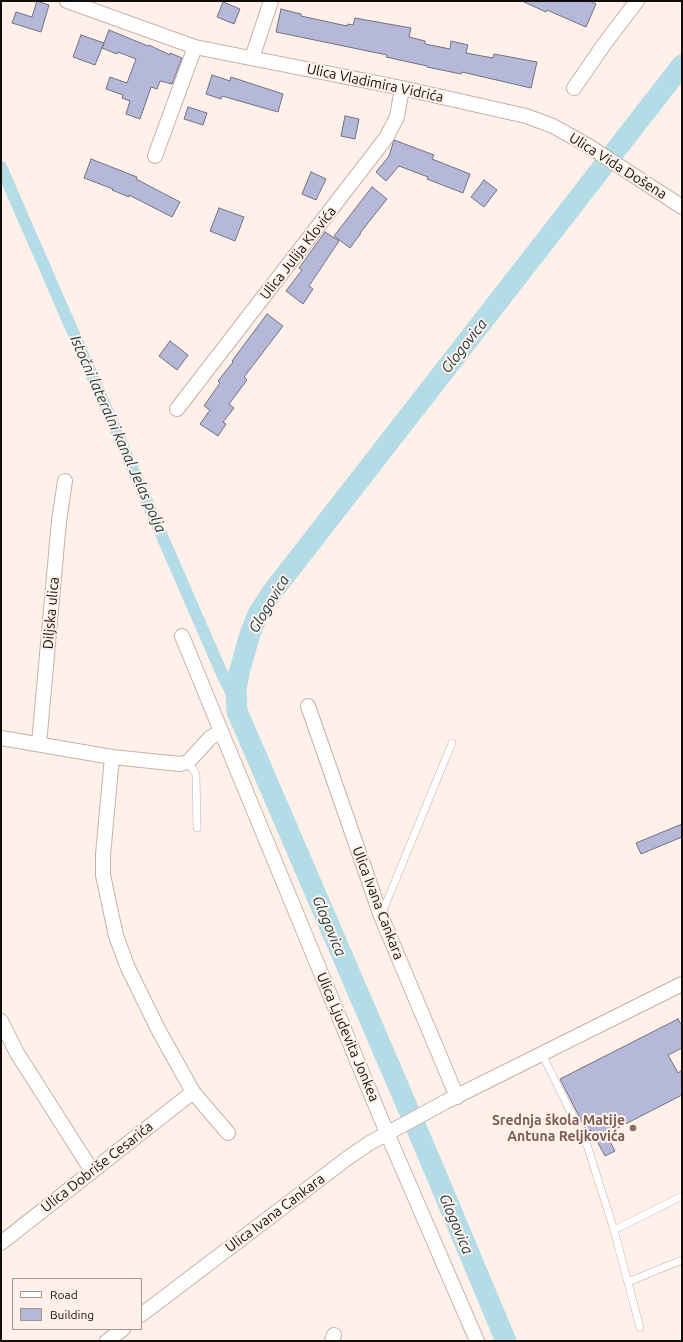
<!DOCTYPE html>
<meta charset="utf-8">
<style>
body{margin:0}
#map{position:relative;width:683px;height:1342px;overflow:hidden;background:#fff1e9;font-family:Ubuntu,sans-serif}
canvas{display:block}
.frame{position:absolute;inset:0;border:2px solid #130d0a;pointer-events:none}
.legend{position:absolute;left:12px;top:1278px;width:130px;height:52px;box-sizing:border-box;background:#fff1e9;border:1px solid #a19690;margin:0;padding:5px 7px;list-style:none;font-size:12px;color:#130d0a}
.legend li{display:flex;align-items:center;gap:8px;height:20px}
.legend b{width:20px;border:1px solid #a19690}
</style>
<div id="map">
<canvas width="683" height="1342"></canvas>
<div class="frame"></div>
<ul class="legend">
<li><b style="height:5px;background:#fff"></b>Road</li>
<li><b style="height:11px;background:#b5b8d9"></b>Building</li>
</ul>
</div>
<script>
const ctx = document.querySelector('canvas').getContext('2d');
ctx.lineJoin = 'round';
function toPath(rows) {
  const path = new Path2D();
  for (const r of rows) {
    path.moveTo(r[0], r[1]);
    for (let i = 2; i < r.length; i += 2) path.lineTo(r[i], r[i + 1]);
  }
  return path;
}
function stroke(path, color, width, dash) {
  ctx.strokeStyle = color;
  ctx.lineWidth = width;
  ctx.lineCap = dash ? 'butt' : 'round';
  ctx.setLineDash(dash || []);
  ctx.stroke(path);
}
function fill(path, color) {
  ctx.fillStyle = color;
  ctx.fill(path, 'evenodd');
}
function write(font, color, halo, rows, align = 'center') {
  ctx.font = font + ' Ubuntu,sans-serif';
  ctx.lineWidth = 4;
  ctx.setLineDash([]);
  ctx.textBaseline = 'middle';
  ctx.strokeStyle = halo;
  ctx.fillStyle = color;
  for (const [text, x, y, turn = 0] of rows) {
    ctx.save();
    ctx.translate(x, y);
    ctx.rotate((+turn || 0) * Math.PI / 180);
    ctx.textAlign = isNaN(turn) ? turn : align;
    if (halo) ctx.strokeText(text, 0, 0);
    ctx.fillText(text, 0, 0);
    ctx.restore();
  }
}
stroke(toPath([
 [1,167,223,676,236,702]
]), '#b3dce6', 12);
stroke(toPath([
 [506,1341,425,1148,237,711,236,690,239,673,250,634,259,612,273,591,682,65]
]), '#b3dce6', 21);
const building = toPath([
 [37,1,49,5,41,32,12,23,16,12,32,17,37,1],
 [522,1,590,1,596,4,586,27,547,10,546,12,522,1],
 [223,2,240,9,234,24,217,17,223,2],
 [281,9,301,14,301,16,347,26,348,24,353,25,355,18,411,28,409,37,425,41,425,44,450,49,451,41,468,45,466,53,493,58,494,54,537,62,531,88,462,72,461,74,427,67,427,66,386,57,387,55,276,32,281,9],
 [109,30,148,46,149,45,170,55,170,53,182,58,172,84,160,81,157,89,151,87,140,119,126,114,130,101,122,98,123,95,106,89,110,77,127,83,136,59,118,52,117,54,102,48,109,30],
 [81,35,104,43,95,65,73,57,81,35],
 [212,75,230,81,231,77,283,94,278,112,222,96,221,99,206,94,212,75],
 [188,107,207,113,203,125,184,119,188,107],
 [345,116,359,119,355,139,341,136,345,116],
 [394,140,434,155,432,159,470,174,463,193,427,179,428,177,399,166,386,181,376,172,389,156,394,140],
 [91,159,137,177,136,179,180,202,172,217,129,195,129,197,112,190,113,189,84,178,91,159],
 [311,172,326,179,316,200,302,194,311,172],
 [484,180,497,190,484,207,471,197,484,180],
 [372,187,387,199,360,233,361,233,350,248,334,236,372,187],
 [219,208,244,217,235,241,210,231,219,208],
 [325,232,339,241,309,286,313,289,303,304,286,291,302,270,299,268,325,232],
 [267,314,283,326,244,377,247,380,229,404,234,408,223,422,226,424,218,436,200,424,210,410,204,406,220,383,218,381,233,362,232,361,267,314],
 [170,341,188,355,177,370,159,356,170,341],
 [682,824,682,837,641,854,636,843,682,824],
 [678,1019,682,1026,682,1048,668,1055,678,1073,682,1070,682,1095,606,1134,615,1151,605,1156,591,1130,587,1132,560,1079,678,1019]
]);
fill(building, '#b5b8d9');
stroke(building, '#707281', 1);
const lane = toPath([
 [188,762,196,774,197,828],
 [382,913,452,743],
 [542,1054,587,1145,614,1230,640,1328],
 [614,1230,682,1196],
 [628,1282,682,1260]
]);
const street = toPath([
 [67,1,195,47,402,88,526,116,553,126,587,145,682,207],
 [252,58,271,1],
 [574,88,605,43,637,1],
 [155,156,195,47],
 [177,409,386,138,397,117,402,88],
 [182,636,221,731],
 [308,706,381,916,457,1097],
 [1,738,112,757,180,764,188,762,210,738,221,731,387,1133,477,1341],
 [39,744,59,521,65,481],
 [112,757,103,855,103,875,116,936,128,968,159,1031,193,1092,228,1133],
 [1,1021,17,1053,92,1171],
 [1,1243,193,1092],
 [141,1315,349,1157,368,1144,445,1102,682,984],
 [107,1341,123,1329],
 [332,1341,334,1335]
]);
stroke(lane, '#c3b2a8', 8);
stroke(street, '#c3b2a8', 16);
stroke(lane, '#fff', 7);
stroke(street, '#fff', 14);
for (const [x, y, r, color] of [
 [633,1128,4,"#8d6e63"]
]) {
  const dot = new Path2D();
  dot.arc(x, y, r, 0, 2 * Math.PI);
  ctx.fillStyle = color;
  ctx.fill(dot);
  stroke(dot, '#fff1e9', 1.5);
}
write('14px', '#130d0a', '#fff1e9', [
 ["Ulica Vladimira Vidrića",375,83,12],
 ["Ulica Vida Došena",618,166,32],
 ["Ulica Julija Klovića",298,253,-52],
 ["Diljska ulica",51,613,-85],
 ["Ulica Ivana Cankara",378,903,69],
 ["Ulica Ljudevita Jonkea",348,1037,67],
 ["Ulica Dobriše Cesarića",97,1167,-38],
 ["Ulica Ivana Cankara",275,1213,-37]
]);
write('bold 14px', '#785e54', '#fff1e9', [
 ["Srednja škola Matije",625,1120],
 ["Antuna Reljkovića",625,1136]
], 'right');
write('italic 15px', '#113840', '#fff1e9', [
 ["Glogovica",464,346,-52],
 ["Istočni lateralni kanal Jelas polja",118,434,66],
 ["Glogovica",269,604,-59],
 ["Glogovica",329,926,67],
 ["Glogovica",456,1224,67]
]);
</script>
